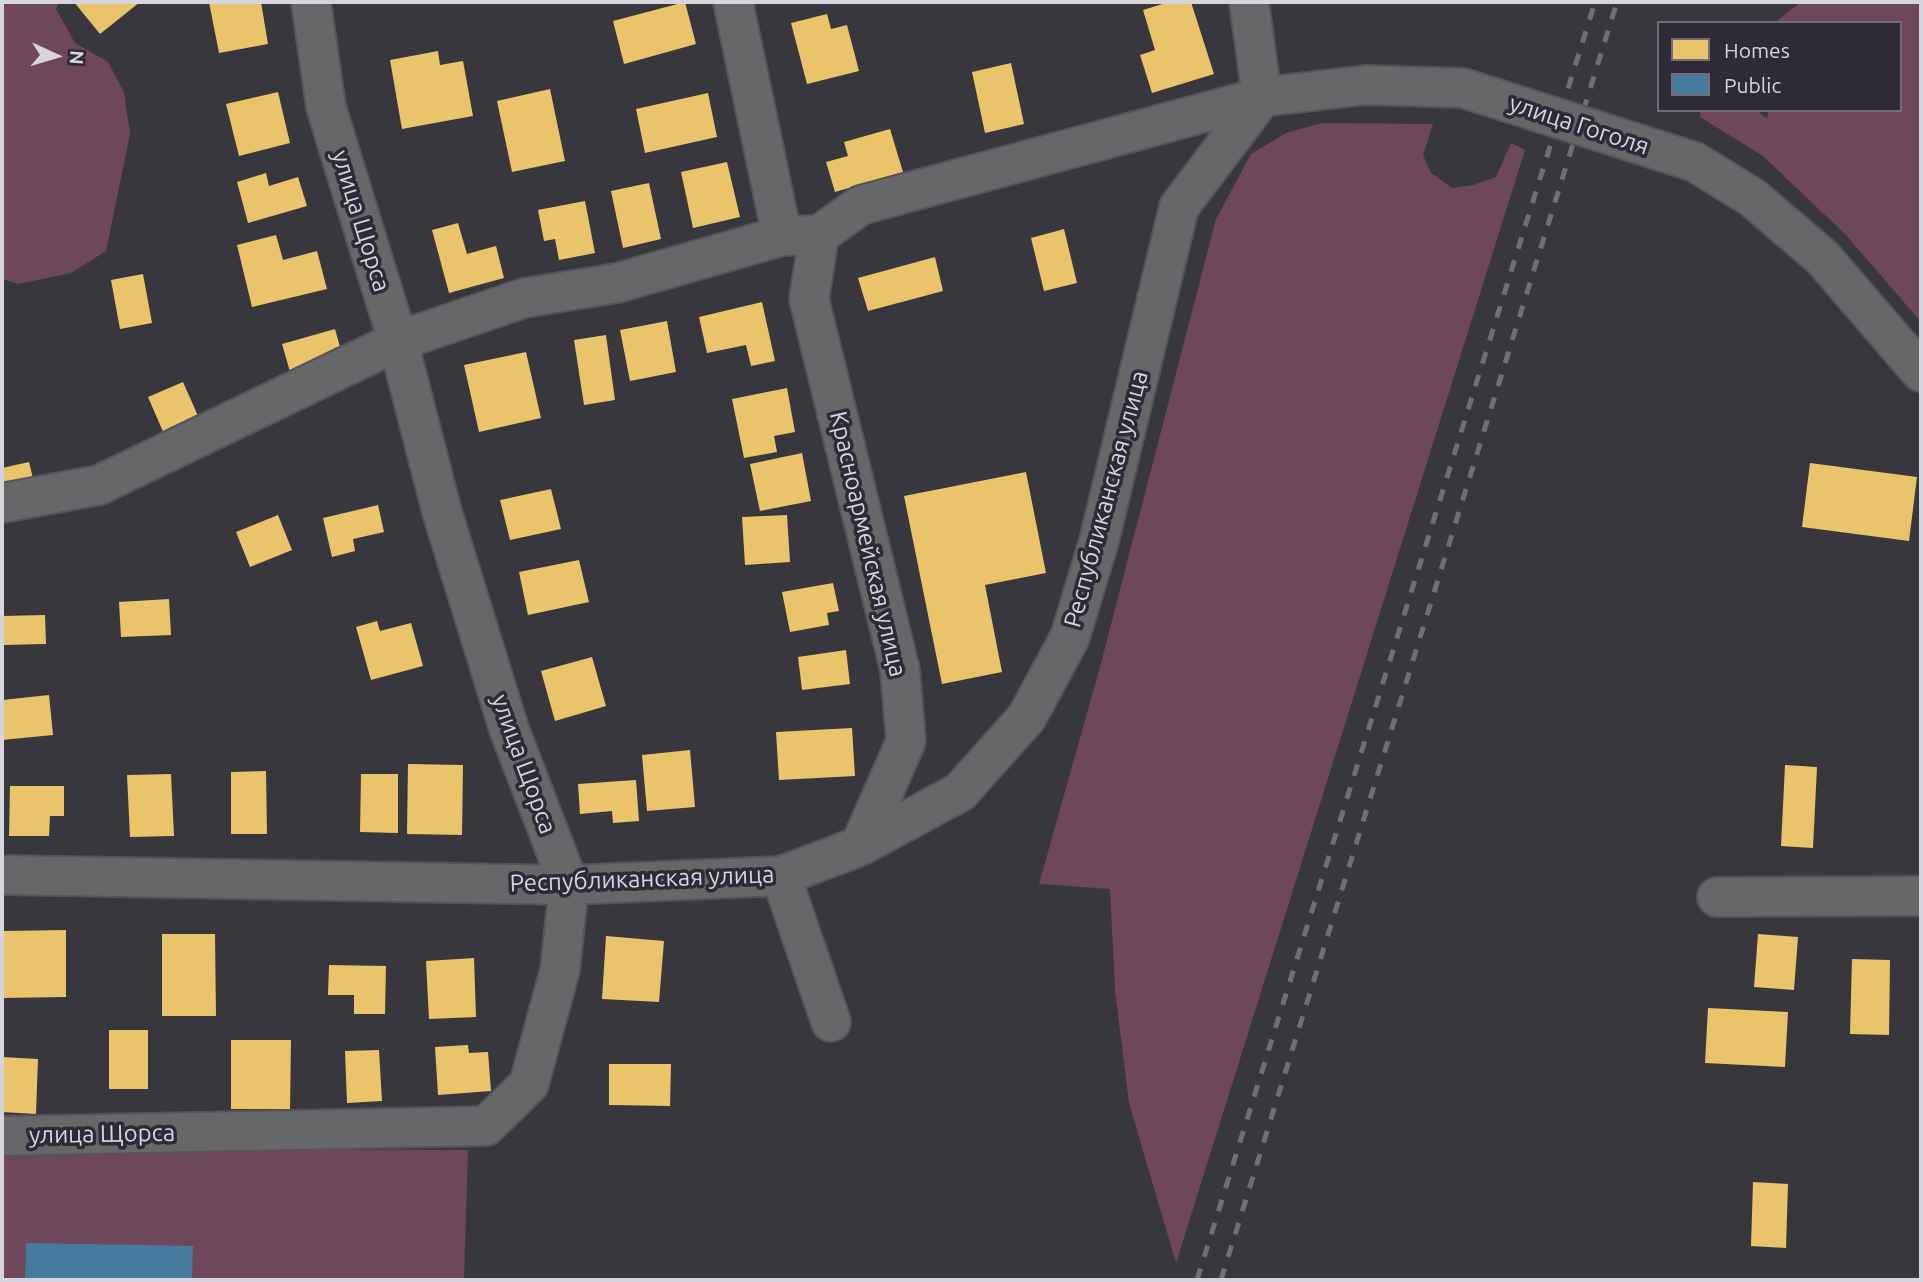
<!DOCTYPE html>
<meta charset="utf-8">
<style>
body{margin:0}
#map{position:relative;width:1923px;height:1282px;overflow:hidden;background:#39373e;font-family:Ubuntu,sans-serif}
canvas{display:block}
.frame{position:absolute;inset:0;border:4px solid #d6d4dc;pointer-events:none}
.legend{position:absolute;left:1657px;top:21px;width:245px;height:91px;box-sizing:border-box;background:#2e2a37;border:2px solid #716e79;margin:0;padding:9px 12px;list-style:none;font-size:21px;color:#d6d4dc}
.legend li{display:flex;align-items:center;gap:14px;height:35px}
.legend b{width:35px;border:2px solid #716e79}
.north{position:absolute;left:21px;top:21px;width:70px;height:70px;-webkit-text-stroke:5px #2e2a37;paint-order:stroke;rotate:94deg;font-size:19px;font-weight:700;line-height:28px;text-align:center;color:#d6d4dc}
.north::after{content:'';display:block;margin:auto;width:24px;height:32px;background:#d6d4dc;clip-path:polygon(50% 0,100% 100%,50% 72%,0 100%)}
</style>
<div id="map">
<canvas width="1923" height="1282"></canvas>
<div class="frame"></div>
<ul class="legend">
<li><b style="height:19px;background:#e9c46a"></b>Homes</li>
<li><b style="height:19px;background:#457b9d"></b>Public</li>
</ul>
<div class="north">N</div>
</div>
<script>
const ctx = document.querySelector('canvas').getContext('2d');
ctx.lineJoin = 'round';
function fill(path, color) {
  ctx.fillStyle = color;
  ctx.fill(path, 'evenodd');
}
function toPath(rows) {
  const path = new Path2D();
  for (const r of rows) {
    path.moveTo(r[0], r[1]);
    for (let i = 2; i < r.length; i += 2) path.lineTo(r[i], r[i + 1]);
  }
  return path;
}
function stroke(path, color, width, dash) {
  ctx.strokeStyle = color;
  ctx.lineWidth = width;
  ctx.lineCap = dash ? 'butt' : 'round';
  ctx.setLineDash(dash || []);
  ctx.stroke(path);
}
function write(font, color, halo, rows, align = 'center') {
  ctx.font = font + ' Ubuntu,sans-serif';
  ctx.lineWidth = 7;
  ctx.setLineDash([]);
  ctx.textBaseline = 'middle';
  ctx.strokeStyle = halo;
  ctx.fillStyle = color;
  for (const [text, x, y, turn = 0] of rows) {
    ctx.save();
    ctx.translate(x, y);
    ctx.rotate((+turn || 0) * Math.PI / 180);
    ctx.textAlign = isNaN(turn) ? turn : align;
    if (halo) ctx.strokeText(text, 0, 0);
    ctx.fillText(text, 0, 0);
    ctx.restore();
  }
}
fill(toPath([
 [2,2,59,2,56,9,75,43,108,62,124,92,130,134,106,251,71,273,18,284,2,279],
 [1801,2,1921,2,1921,322,1846,235,1763,156,1700,117,1701,110,1756,110,1767,119,1769,110,1900,110,1900,23,1774,23],
 [1322,123,1433,124,1423,155,1431,173,1452,188,1473,185,1496,177,1511,143,1525,150,1176,1263,1129,1103,1115,990,1110,889,1039,884,1100,667,1216,219,1251,154,1286,133],
 [2,1149,468,1150,464,1280,2,1280]
]), '#6e475b');
fill(toPath([
 [74,2,140,2,100,34],
 [209,2,261,2,268,44,219,53],
 [685,2,696,44,624,64,613,21],
 [1169,2,1191,2,1214,74,1152,93,1140,55,1155,50,1143,10],
 [827,14,831,29,847,25,859,71,807,84,791,23],
 [438,51,440,65,463,61,473,116,402,129,390,60],
 [1011,63,1024,124,985,133,972,72],
 [550,89,565,161,512,172,497,101],
 [278,92,290,143,239,156,226,104],
 [708,93,717,137,645,153,636,109],
 [890,129,903,172,835,192,826,162,848,156,844,142],
 [727,162,740,217,693,228,681,172],
 [266,173,269,186,298,177,307,206,248,223,237,182],
 [649,183,661,239,623,248,611,191],
 [585,201,595,253,559,260,555,239,544,241,538,210],
 [458,223,467,254,496,246,504,278,449,293,432,230],
 [1064,229,1077,283,1044,291,1031,238],
 [276,235,283,260,317,251,327,289,252,307,237,245],
 [935,257,943,291,868,311,858,278],
 [143,274,152,323,120,329,111,280],
 [762,302,775,361,751,366,746,345,707,353,699,317],
 [667,321,676,372,630,381,620,330],
 [335,329,346,368,293,382,282,344],
 [606,335,615,400,584,405,574,340],
 [526,352,541,418,479,432,464,365],
 [183,382,206,434,171,450,148,397],
 [787,388,795,432,774,436,777,452,744,458,732,399],
 [802,453,811,501,760,511,750,464],
 [29,462,40,507,2,516,2,468],
 [1810,463,1917,477,1909,541,1802,527],
 [1026,472,1046,573,985,585,1002,672,942,684,904,496],
 [551,489,561,529,510,540,500,500],
 [378,505,384,532,353,539,355,551,332,557,323,518],
 [278,515,292,550,250,567,236,532],
 [787,515,790,562,745,565,742,517],
 [579,560,589,602,528,615,519,572],
 [833,583,839,611,827,613,829,625,790,632,782,592],
 [169,599,171,635,121,637,119,602],
 [45,615,46,644,2,645,2,616],
 [377,621,380,631,411,623,423,666,371,680,356,627],
 [846,650,850,684,802,690,798,657],
 [592,657,606,706,555,721,541,671],
 [49,695,53,735,2,740,2,700],
 [852,728,855,776,779,780,776,732],
 [690,750,695,807,647,811,642,755],
 [408,764,463,765,462,835,407,834],
 [1785,765,1817,767,1813,848,1781,846],
 [266,771,267,834,231,834,231,772],
 [171,774,174,836,130,837,127,775],
 [361,774,398,774,398,833,360,832],
 [636,780,639,821,613,823,612,811,580,814,578,784],
 [10,786,64,786,64,816,50,816,49,836,9,836],
 [66,930,66,997,2,998,2,931],
 [162,934,215,934,216,1016,162,1016],
 [1758,934,1798,937,1794,990,1754,987],
 [606,936,664,941,659,1002,602,999],
 [474,958,476,1017,429,1019,426,961],
 [1852,959,1890,960,1889,1035,1850,1034],
 [329,965,386,966,385,1014,354,1014,354,995,328,995],
 [1708,1008,1788,1012,1785,1067,1705,1063],
 [109,1030,148,1030,148,1089,109,1089],
 [231,1040,291,1040,290,1109,231,1109],
 [468,1045,469,1053,488,1052,491,1091,438,1095,435,1047],
 [379,1050,382,1101,347,1103,345,1051],
 [2,1057,38,1059,36,1114,2,1112],
 [609,1064,671,1064,670,1106,609,1105],
 [1753,1182,1788,1184,1786,1248,1751,1246]
]), '#e9c46a');
fill(toPath([
 [26,1243,193,1246,192,1280,25,1280]
]), '#457b9d');
const minor = toPath([
 [733,2,782,236],
 [1249,2,1262,97],
 [1695,162,1753,198,1823,258,1921,372],
 [819,235,809,299,900,670,906,741,860,846],
 [2,503,99,485,398,341,524,298,617,283,782,236,819,235,861,205,1262,97,1366,85,1463,88],
 [2,875,569,885,781,876,860,846,960,792,1027,717,1070,637,1099,541,1179,207,1262,97],
 [781,876,831,1022],
 [1717,897,1921,896],
 [2,1136,486,1126,529,1084,560,970,569,885,509,729,442,512,398,341,326,107,311,2]
]);
stroke(minor, '#56545a', 42);
stroke(minor, '#666769', 38);
stroke(toPath([
 [1197,1280,1595,2],
 [1221,1280,1617,2]
]), '#707073', 5, [12, 12]);
const minorBridge = toPath([
 [1463,88,1695,162]
]);
stroke(minorBridge, '#56545a', 42, []);
stroke(minorBridge, '#666769', 38);
write('24px', '#d6d4dc', '#2e2a37', [
 ["улица Гоголя",1579,125,18],
 ["улица Щорса",361,221,73],
 ["Республиканская улица",1106,499,-75],
 ["Красноармейская улица",868,544,77],
 ["улица Щорса",524,764,70],
 ["Республиканская улица",642,879,-2],
 ["улица Щорса",102,1134,-1]
]);
</script>
